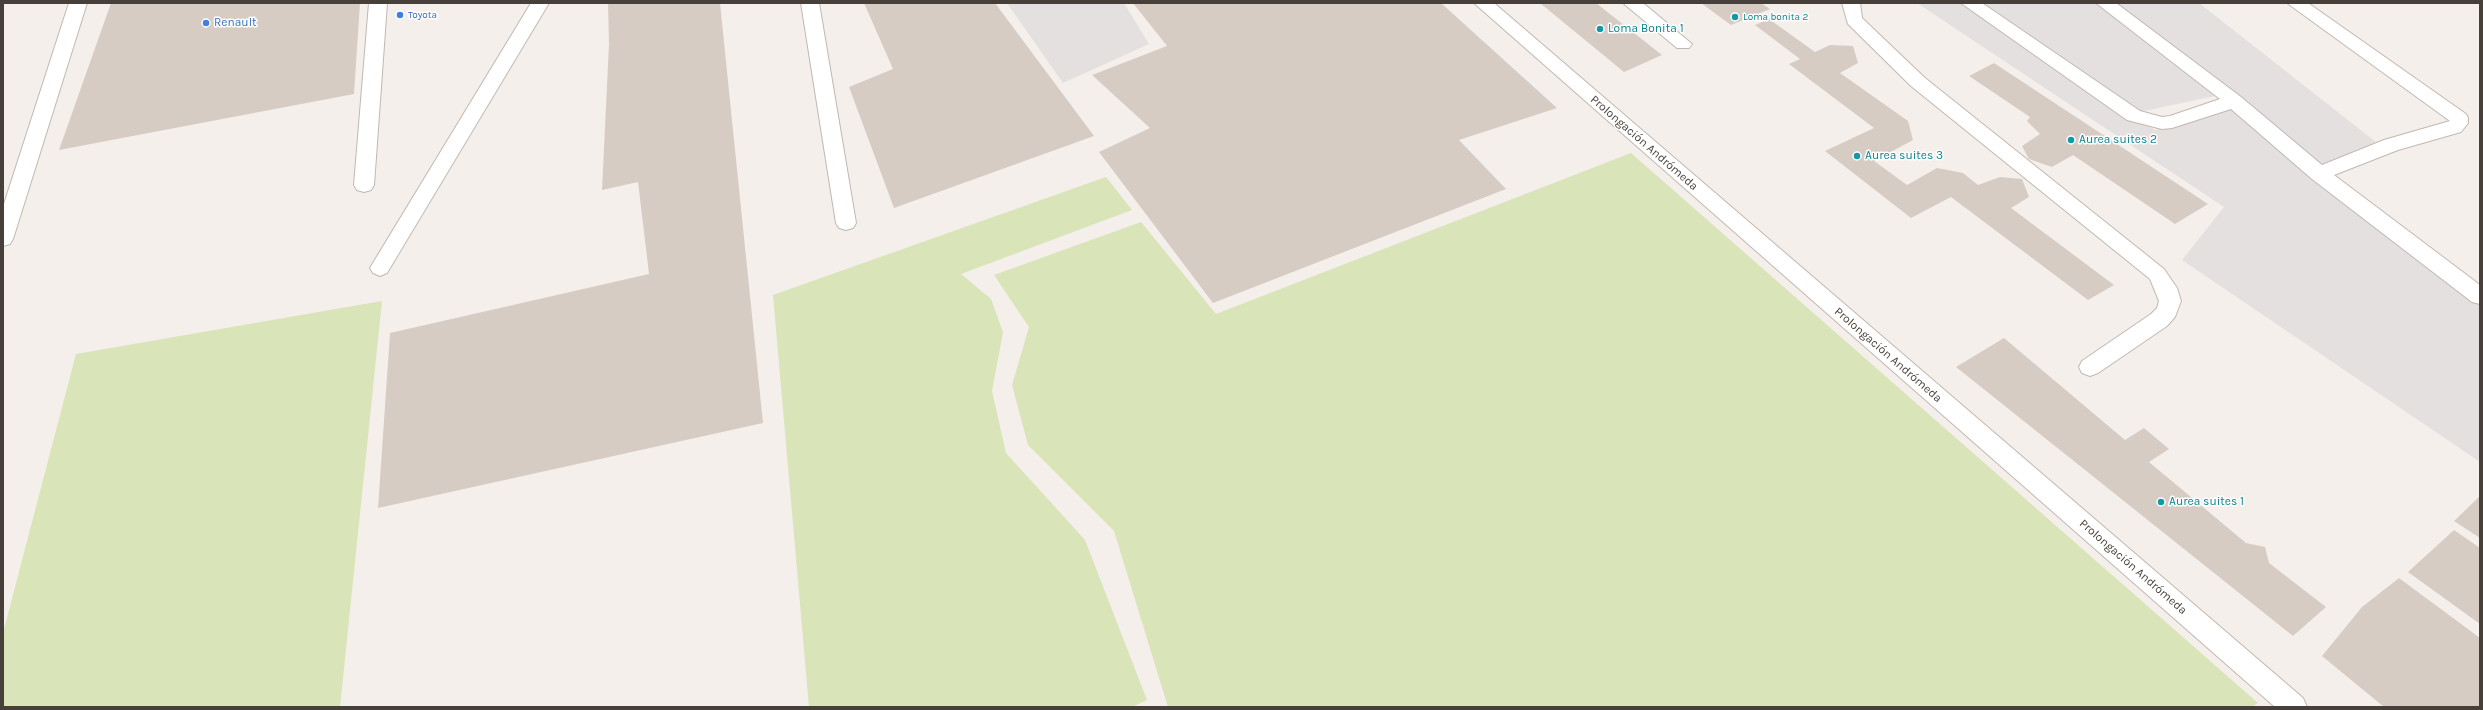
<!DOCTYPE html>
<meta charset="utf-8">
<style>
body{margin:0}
#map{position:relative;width:2483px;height:710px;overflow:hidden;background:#f4efeb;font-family:Karla,sans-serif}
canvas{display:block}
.frame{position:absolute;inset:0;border:4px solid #473f39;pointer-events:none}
</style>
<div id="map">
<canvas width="2483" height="710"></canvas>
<div class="frame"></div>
</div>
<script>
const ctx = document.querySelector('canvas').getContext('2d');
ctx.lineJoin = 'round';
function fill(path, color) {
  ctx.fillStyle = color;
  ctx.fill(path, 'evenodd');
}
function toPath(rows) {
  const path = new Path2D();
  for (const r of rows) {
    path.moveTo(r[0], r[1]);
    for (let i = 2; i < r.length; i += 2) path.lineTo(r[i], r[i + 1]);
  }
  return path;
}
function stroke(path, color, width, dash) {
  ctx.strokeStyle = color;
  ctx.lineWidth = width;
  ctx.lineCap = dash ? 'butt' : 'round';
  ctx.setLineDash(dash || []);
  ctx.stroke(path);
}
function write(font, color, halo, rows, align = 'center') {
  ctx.font = font + ' Karla,sans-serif';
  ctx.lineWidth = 3;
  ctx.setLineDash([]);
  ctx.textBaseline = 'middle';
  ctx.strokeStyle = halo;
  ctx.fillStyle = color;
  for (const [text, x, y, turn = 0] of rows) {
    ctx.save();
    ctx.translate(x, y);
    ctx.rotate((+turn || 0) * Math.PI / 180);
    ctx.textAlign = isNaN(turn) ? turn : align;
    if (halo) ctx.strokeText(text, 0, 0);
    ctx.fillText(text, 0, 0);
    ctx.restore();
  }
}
fill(toPath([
 [1631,153,2258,703,2252,707,1168,707,1114,531,1028,445,1012,385,1029,327,994,275,1141,222,1216,314],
 [1106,177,1132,210,961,274,991,299,1003,332,992,391,1006,453,1085,540,1147,700,1132,707,809,707,773,295],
 [382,301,340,707,3,707,3,633,76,354]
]), '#d9e4b8');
fill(toPath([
 [1007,3,1124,3,1149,44,1063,83],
 [1917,3,1964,3,2155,130,2232,106,2480,299,2480,462,2182,260,2224,207],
 [1980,3,2095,3,2215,96,2139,112],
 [2115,3,2199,3,2376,142,2319,166]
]), '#e3e0df');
fill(toPath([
 [111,3,360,3,354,94,59,150],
 [608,3,720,3,763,423,378,508,390,333,649,274,638,182,602,190,609,44],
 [864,3,995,3,1094,136,894,208,849,87,893,69],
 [1133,3,1441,3,1557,108,1459,140,1506,189,1213,303,1099,152,1150,128,1092,75,1167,46],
 [1540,3,1596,3,1662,55,1624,72],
 [1701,3,1761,3,1770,9,1731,25],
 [1769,19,1815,52,1830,45,1853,46,1858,63,1840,73,1908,121,1913,140,1874,161,1907,185,1937,168,1963,173,1978,185,2000,177,2022,179,2029,197,2011,208,2114,285,2088,300,1951,197,1911,218,1825,151,1874,128,1789,64,1800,59,1755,25],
 [1994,63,2208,204,2175,224,2073,155,2052,167,2029,159,2022,146,2040,134,2027,121,2030,117,1969,76],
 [2004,338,2125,440,2144,428,2169,449,2149,462,2246,543,2265,547,2269,563,2326,607,2293,636,1956,367],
 [2480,496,2480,538,2454,521],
 [2454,530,2480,548,2480,624,2408,572],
 [2399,578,2480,638,2480,707,2384,707,2322,656,2362,607]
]), '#d7ccc4');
const minor = toPath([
 [69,3,87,3,13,239,10,244,3,246,3,207,69,3],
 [369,3,387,3,374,185,371,190,364,192,357,190,354,185,369,3],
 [531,3,549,3,387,273,380,276,373,273,370,268,373,263,531,3],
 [801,3,819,3,856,223,853,228,846,230,839,228,836,223,801,3],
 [1474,3,1494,3,2303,698,2307,707,2275,707,1474,3],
 [1623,3,1643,3,1692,44,1689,48,1677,48,1623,3],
 [1842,3,1860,3,1862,18,1925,78,2164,269,2177,288,2181,301,2175,317,2167,326,2098,373,2090,376,2082,373,2079,367,2082,361,2151,314,2157,308,2159,301,2150,279,1911,86,1848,24,1842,3],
 [1961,3,1982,3,2140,111,2162,117,2170,116,2220,99,2096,3,2116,3,2241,97,2322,165,2384,140,2450,121,2287,3,2308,3,2466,114,2468,118,2468,123,2461,132,2398,150,2334,175,2480,285,2480,304,2472,302,2312,179,2231,109,2172,128,2162,129,2127,120,1961,3]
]);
stroke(minor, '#c1b8b1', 2);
fill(minor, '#fff');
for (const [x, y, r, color] of [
 [400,15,4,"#3f7fe0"],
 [1735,17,4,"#0f9aa8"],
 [206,23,4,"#3f7fe0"],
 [1600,29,4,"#0f9aa8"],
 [2071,140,4,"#0f9aa8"],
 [1857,156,4,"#0f9aa8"],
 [2161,502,4,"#0f9aa8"]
]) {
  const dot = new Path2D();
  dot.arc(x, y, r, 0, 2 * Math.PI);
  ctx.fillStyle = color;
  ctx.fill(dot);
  stroke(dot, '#fff', 1.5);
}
write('10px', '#366cbe', '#fff', [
 ["Toyota",408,15]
], 'left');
write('10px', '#0d838f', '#fff', [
 ["Loma bonita 2",1743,17]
], 'left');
write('12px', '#366cbe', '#fff', [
 ["Renault",214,23]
], 'left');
write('12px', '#0d838f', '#fff', [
 ["Loma Bonita 1",1608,29],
 ["Aurea suites 2",2079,140],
 ["Aurea suites 3",1865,156],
 ["Aurea suites 1",2169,502]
], 'left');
write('12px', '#473f39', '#fff', [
 ["Prolongación Andrómeda",1644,143,41],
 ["Prolongación Andrómeda",1888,355,41],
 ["Prolongación Andrómeda",2133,567,41]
]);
</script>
